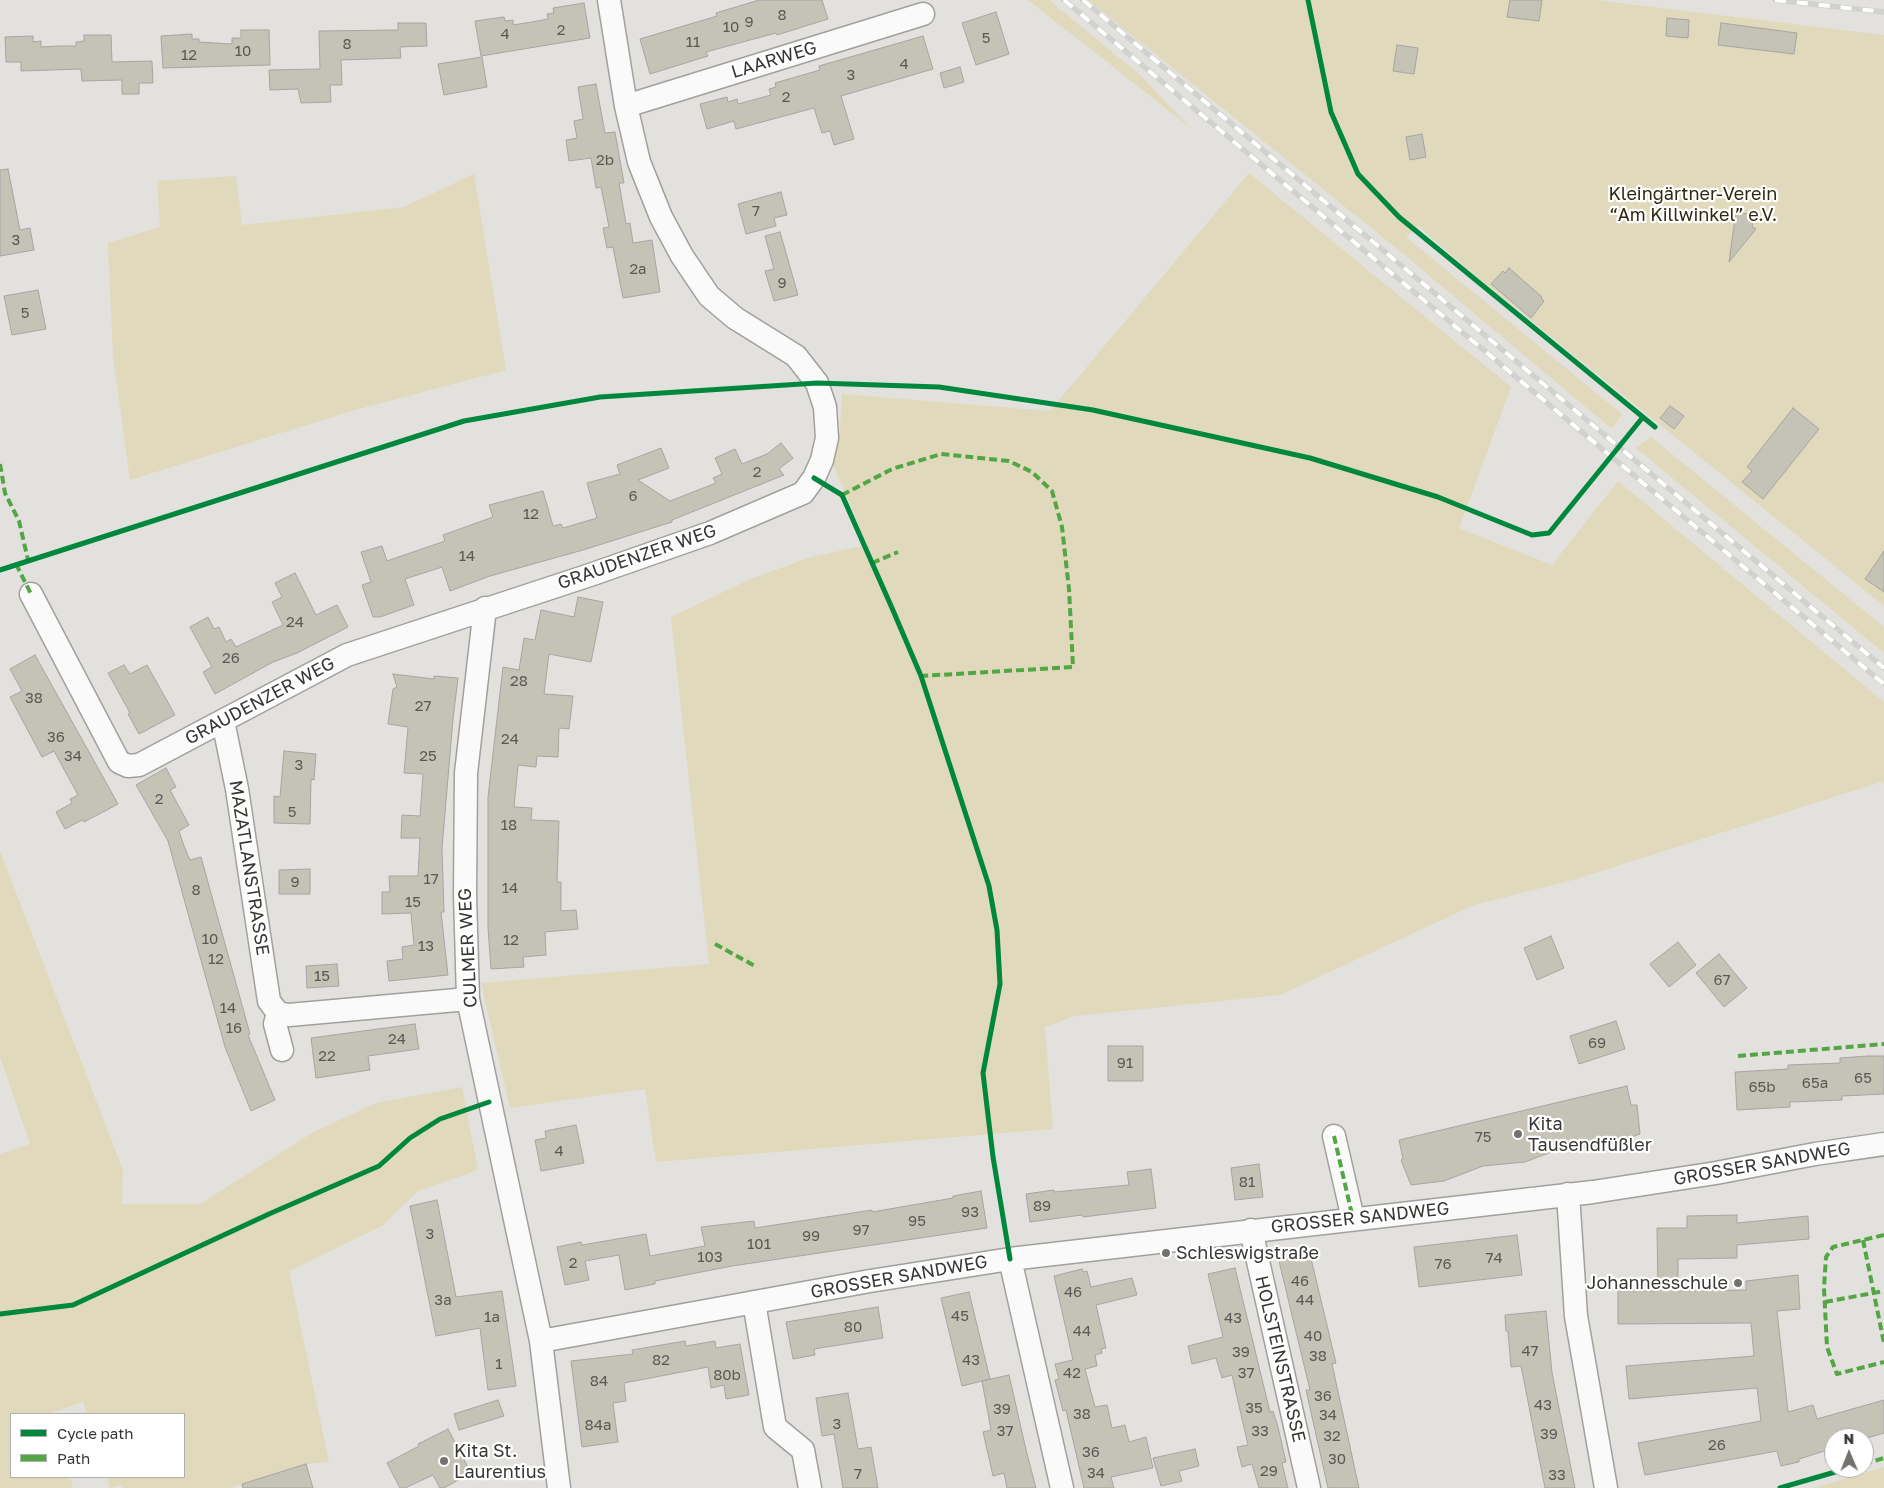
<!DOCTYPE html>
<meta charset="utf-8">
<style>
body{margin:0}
#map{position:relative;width:1884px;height:1488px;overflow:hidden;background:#e2e1dd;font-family:"Golos Text",sans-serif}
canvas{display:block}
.legend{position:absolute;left:10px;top:1413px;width:175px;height:65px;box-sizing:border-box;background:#fff;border:1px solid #afafae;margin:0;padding:6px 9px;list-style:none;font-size:15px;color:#373734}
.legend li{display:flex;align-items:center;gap:10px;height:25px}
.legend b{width:25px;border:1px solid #afafae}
.north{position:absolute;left:1824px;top:1428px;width:50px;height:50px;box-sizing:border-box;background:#fff;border:1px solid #afafae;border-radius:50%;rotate:359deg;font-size:14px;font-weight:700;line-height:20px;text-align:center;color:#373734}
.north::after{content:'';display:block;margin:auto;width:18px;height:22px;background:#73726f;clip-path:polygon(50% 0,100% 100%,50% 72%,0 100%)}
</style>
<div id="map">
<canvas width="1884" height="1488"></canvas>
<ul class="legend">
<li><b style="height:6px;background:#00873e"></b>Cycle path</li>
<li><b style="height:6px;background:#53a644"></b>Path</li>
</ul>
<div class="north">N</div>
</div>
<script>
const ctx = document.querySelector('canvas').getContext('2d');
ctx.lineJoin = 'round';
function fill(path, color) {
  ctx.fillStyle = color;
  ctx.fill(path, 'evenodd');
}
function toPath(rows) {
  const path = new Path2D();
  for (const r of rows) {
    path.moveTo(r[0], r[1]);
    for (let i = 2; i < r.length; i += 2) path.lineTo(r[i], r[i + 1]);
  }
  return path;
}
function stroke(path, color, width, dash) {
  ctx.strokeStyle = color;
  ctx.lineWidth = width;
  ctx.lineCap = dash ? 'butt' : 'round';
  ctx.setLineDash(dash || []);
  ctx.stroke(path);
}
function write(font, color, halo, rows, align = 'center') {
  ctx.font = font + ' "Golos Text",sans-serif';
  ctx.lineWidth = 4.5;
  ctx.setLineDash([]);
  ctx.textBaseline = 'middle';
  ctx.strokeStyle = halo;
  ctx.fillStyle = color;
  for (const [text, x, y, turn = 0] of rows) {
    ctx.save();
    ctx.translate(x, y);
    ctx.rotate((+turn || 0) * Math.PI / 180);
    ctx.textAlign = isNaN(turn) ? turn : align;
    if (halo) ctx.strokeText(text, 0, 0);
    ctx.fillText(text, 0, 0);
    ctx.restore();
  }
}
fill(toPath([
 [1028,0,1049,0,1140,75,1192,129],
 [1088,0,1595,0,1884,35,1884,606,1480,279,1418,226,1406,237,1622,414,1612,429,1395,247],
 [1249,173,1511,387,1459,528,1552,565,1618,481,1884,702,1884,784,1881,782,1573,880,1474,905,1280,995,1075,1016,1045,1027,1053,1129,656,1162,645,1089,510,1108,481,983,709,964,671,617,753,578,811,557,867,545,833,464,840,430,842,394,1050,411],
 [474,174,506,370,355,410,130,480,113,356,108,243,160,227,157,181,236,176,242,225,404,207],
 [1651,437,1884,627,1884,653,1636,448],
 [0,851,123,1170,122,1204,200,1204,312,1133,376,1103,462,1087,478,1170,418,1191,382,1226,289,1271,329,1462,306,1464,229,1488,123,1488,122,1485,110,1488,107,1477,184,1477,184,1414,87,1414,83,1402,51,1413,51,1414,11,1414,11,1477,70,1477,73,1488,0,1488,0,1154,30,1144,0,1057],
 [1884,1467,1884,1488,1813,1488]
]), '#e0d9bb');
const building = toPath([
 [759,0,822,0,828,19,777,35,776,33,706,52,708,56,650,74,640,39,717,16,716,13,759,0],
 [1510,0,1542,0,1539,21,1507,17,1510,0],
 [584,3,590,38,481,56,475,21,504,17,505,21,513,20,513,25,532,22,548,19,547,14,554,13,553,8,584,3],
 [996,12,1009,54,976,65,962,23,996,12],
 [1667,18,1689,20,1688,38,1666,36,1667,18],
 [398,23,426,23,427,46,400,47,401,58,341,60,342,85,330,85,331,102,301,103,298,89,270,90,269,70,320,69,319,31,398,30,398,23],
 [1721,23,1797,33,1794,54,1718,45,1721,23],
 [241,30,269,30,270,65,163,68,161,36,192,34,192,39,199,39,199,42,232,44,232,38,241,38,241,30],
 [84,35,111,35,112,62,152,61,153,83,139,83,139,94,122,94,122,80,82,81,81,69,21,71,21,62,6,62,5,37,33,36,33,42,41,41,41,47,58,46,76,46,76,42,84,41,84,35],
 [923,36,933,69,841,96,854,139,834,145,830,131,822,133,814,108,736,129,734,121,707,129,700,104,727,97,728,102,737,99,738,104,771,95,769,89,776,87,775,83,820,70,819,66,923,36],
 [1397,45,1418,48,1414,74,1393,71,1397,45],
 [482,57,487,87,444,95,438,64,482,57],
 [960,67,964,82,944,88,940,73,960,67],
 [596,84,605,133,615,132,624,183,619,183,626,224,630,223,633,243,652,240,660,292,623,298,613,247,607,248,603,228,609,227,601,187,596,188,591,158,569,161,566,140,577,138,574,121,583,119,578,87,596,84],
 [1422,134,1426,157,1410,160,1406,137,1422,134],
 [8,169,20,230,30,228,34,250,0,256,0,170,8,169],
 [781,192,787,215,774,218,776,226,746,234,738,204,781,192],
 [1736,212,1754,215,1752,227,1756,229,1729,262,1736,212],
 [780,232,798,295,774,301,765,271,774,269,765,236,780,232],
 [1509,268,1542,297,1541,298,1544,301,1531,318,1491,284,1503,271,1505,273,1509,268],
 [38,290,46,329,12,335,4,296,38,290],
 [1670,406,1684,416,1674,429,1660,418,1670,406],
 [1793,408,1819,429,1763,499,1742,482,1752,471,1747,467,1793,408],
 [781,443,793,458,779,469,784,475,672,520,672,522,583,550,490,576,450,591,442,567,405,579,414,605,380,617,373,617,362,585,371,582,361,552,382,546,387,561,445,541,443,535,493,517,489,505,543,491,553,526,561,524,563,528,597,518,587,483,620,474,617,465,661,448,669,468,638,480,670,501,716,483,713,478,722,474,715,458,735,449,742,464,767,454,781,443],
 [1884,551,1884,592,1865,579,1884,551],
 [295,573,316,615,337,605,348,627,297,653,273,662,215,694,203,672,212,667,190,627,208,617,214,629,219,627,226,642,231,639,236,647,283,625,272,602,282,597,275,583,295,573],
 [578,597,603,602,591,662,549,654,544,694,573,696,569,729,559,728,558,757,537,756,536,767,518,765,514,807,532,808,531,820,559,821,557,882,561,882,561,911,576,910,578,929,545,932,546,955,523,957,524,967,491,969,488,927,488,797,503,667,519,670,524,638,535,640,541,610,574,617,578,597],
 [35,655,118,804,84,822,82,820,65,829,56,812,72,803,70,799,78,795,54,751,42,757,10,697,22,691,10,669,35,655],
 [124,665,130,674,147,665,175,715,139,734,128,714,130,713,108,673,124,665],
 [393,674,434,679,434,676,458,678,453,719,442,848,444,912,441,912,448,975,389,981,387,961,403,959,402,947,414,945,411,913,382,914,382,892,390,892,389,876,418,876,420,838,401,838,402,815,420,816,423,774,404,773,408,727,388,724,393,689,397,687,393,674],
 [284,751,316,754,314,780,311,779,310,824,274,823,274,796,280,797,284,751],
 [166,768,176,787,170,790,189,825,179,831,184,846,190,860,201,857,250,1034,248,1035,275,1100,251,1111,225,1047,168,841,136,785,166,768],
 [310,869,310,894,279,894,279,870,310,869],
 [1551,936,1564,968,1537,980,1524,948,1551,936],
 [1678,942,1696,965,1669,987,1650,964,1678,942],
 [1719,954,1747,988,1724,1007,1696,973,1719,954],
 [337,964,339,986,307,988,306,966,337,964],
 [1616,1021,1625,1049,1579,1064,1570,1036,1616,1021],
 [415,1024,419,1049,368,1056,370,1070,316,1078,311,1038,415,1024],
 [1108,1046,1143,1046,1143,1081,1108,1081,1108,1046],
 [1868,1056,1884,1056,1884,1094,1842,1096,1842,1100,1790,1102,1790,1107,1737,1110,1735,1072,1788,1069,1788,1065,1840,1063,1840,1058,1868,1056],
 [1627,1086,1631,1105,1637,1105,1640,1134,1606,1146,1577,1149,1575,1143,1525,1162,1483,1166,1444,1181,1411,1185,1401,1160,1403,1159,1399,1140,1627,1086],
 [576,1125,584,1163,541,1171,535,1140,546,1138,545,1131,576,1125],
 [1259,1164,1263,1197,1235,1200,1231,1168,1259,1164],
 [1151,1169,1156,1208,1083,1217,1082,1215,1030,1222,1026,1194,1054,1190,1054,1192,1129,1185,1127,1172,1151,1169],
 [981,1191,987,1228,732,1266,655,1281,655,1284,625,1290,619,1255,585,1261,589,1280,565,1285,557,1247,581,1242,582,1245,646,1234,650,1256,705,1246,701,1227,754,1221,755,1228,872,1210,872,1212,953,1198,953,1196,981,1191],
 [437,1200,456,1297,502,1291,516,1386,488,1390,480,1328,436,1336,410,1206,437,1200],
 [1737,1215,1737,1223,1808,1216,1809,1239,1737,1245,1737,1258,1678,1259,1678,1291,1746,1290,1746,1281,1798,1275,1800,1309,1777,1311,1788,1412,1813,1405,1817,1419,1884,1400,1884,1433,1864,1439,1864,1438,1834,1438,1834,1448,1799,1459,1799,1462,1781,1466,1777,1451,1645,1475,1638,1443,1761,1421,1757,1388,1629,1399,1626,1366,1754,1356,1751,1323,1618,1324,1618,1291,1658,1291,1657,1228,1687,1228,1687,1216,1737,1215],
 [1517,1235,1522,1275,1419,1287,1414,1247,1517,1235],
 [1309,1250,1336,1363,1332,1364,1359,1488,1328,1488,1306,1390,1310,1390,1278,1257,1309,1250],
 [1235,1268,1270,1412,1273,1411,1278,1427,1286,1462,1282,1463,1288,1488,1259,1488,1252,1464,1242,1467,1237,1447,1248,1445,1232,1375,1222,1378,1216,1358,1192,1364,1188,1346,1223,1337,1208,1274,1235,1268],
 [1082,1269,1083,1272,1087,1271,1091,1287,1132,1278,1137,1295,1096,1305,1106,1348,1101,1349,1102,1353,1095,1355,1097,1366,1085,1369,1095,1407,1107,1405,1112,1428,1125,1425,1129,1442,1146,1437,1153,1468,1111,1477,1114,1488,1084,1488,1066,1410,1063,1411,1055,1380,1059,1379,1055,1364,1073,1360,1054,1276,1082,1269],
 [969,1292,990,1379,962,1386,941,1298,969,1292],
 [878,1307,883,1338,814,1349,815,1355,793,1359,786,1322,878,1307],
 [1546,1311,1552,1373,1575,1488,1545,1488,1521,1366,1511,1367,1508,1331,1506,1331,1505,1315,1546,1311],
 [685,1341,686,1346,715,1341,716,1348,740,1344,749,1395,726,1399,724,1385,711,1388,708,1367,624,1383,626,1401,613,1403,618,1442,582,1447,571,1361,633,1354,632,1350,685,1341],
 [1009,1375,1027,1454,1036,1488,1007,1488,1004,1473,993,1476,983,1432,991,1430,982,1381,1009,1375],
 [848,1393,858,1449,871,1447,878,1488,843,1488,834,1434,822,1436,816,1398,848,1393],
 [498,1400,504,1416,459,1430,454,1414,498,1400],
 [448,1429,471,1473,444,1488,440,1488,433,1475,405,1488,400,1488,387,1463,419,1446,418,1444,448,1429],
 [1195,1449,1199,1466,1179,1471,1182,1481,1161,1486,1153,1458,1195,1449],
 [306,1464,313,1488,243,1488,242,1484,306,1464]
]);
fill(building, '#c5c2b6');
stroke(building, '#a6a5a2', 1);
const minor = toPath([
 [626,106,923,14],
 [31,594,119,762,128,766,139,765,347,655,590,575,710,533,803,493,814,478,822,460,827,438,825,407,817,383,796,356,735,318,709,296,682,256,661,217,639,162,626,106,609,0],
 [485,608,466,773,465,895,468,999,541,1341,559,1488],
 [223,721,237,789,269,1001,278,1013,289,1015,468,999],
 [278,1013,275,1024,282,1050],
 [1334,1136,1353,1219],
 [1568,1194,1576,1316,1606,1488],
 [1251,1230,1309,1488],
 [1010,1259,1062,1488],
 [754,1302,775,1427,803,1450,810,1488],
 [541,1341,870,1281,1010,1259,1593,1192,1716,1173,1815,1154,1884,1144]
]);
stroke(minor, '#a1a09d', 25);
stroke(minor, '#fbfafa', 22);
const rail = toPath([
 [1064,0,1884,684],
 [1083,0,1884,668],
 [1775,0,1884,12]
]);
stroke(rail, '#d1d1d0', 5.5);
stroke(rail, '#fff', 4, [11]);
stroke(toPath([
 [0,464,5,493,19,521,28,560],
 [842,495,892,469,941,454,1009,461,1032,472,1052,491,1062,527,1069,589,1073,667,921,676],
 [872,563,898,552],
 [16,564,31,594],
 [715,944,755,966],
 [1738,1056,1884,1044],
 [1334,1136,1353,1219],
 [1884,1235,1833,1247,1826,1257,1824,1288,1827,1347,1837,1374,1884,1362],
 [1863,1240,1884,1343],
 [1825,1302,1884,1291],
 [1864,1464,1884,1458]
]), '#53a644', 4, [8, 4]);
stroke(toPath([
 [1308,0,1331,112,1358,174,1399,217,1655,427],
 [814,478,842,495,892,608,921,676,989,886,997,930,1000,984,983,1073,993,1157,1010,1259],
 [0,570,464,421,600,397,817,383,939,387,1093,410,1310,458,1438,497,1532,535,1549,533,1643,417],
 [0,1314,73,1305,269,1214,379,1166,410,1138,440,1119,489,1102],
 [1780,1488,1849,1468]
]), '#00873e', 5);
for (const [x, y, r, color] of [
 [1518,1134,5,"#73726f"],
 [1166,1253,5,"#73726f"],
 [1738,1283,5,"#73726f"],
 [444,1461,5,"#73726f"]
]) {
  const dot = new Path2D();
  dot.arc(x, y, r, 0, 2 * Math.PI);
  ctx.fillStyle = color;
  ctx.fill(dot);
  stroke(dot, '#fff', 2);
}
write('15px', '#5a5a54', null, [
 ["8",782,15],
 ["9",749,22],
 ["10",731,27],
 ["2",561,30],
 ["4",505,34],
 ["5",986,38],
 ["11",693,42],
 ["8",347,44],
 ["10",243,51],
 ["12",189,55],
 ["4",904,64],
 ["3",851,75],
 ["2",786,97],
 ["2b",605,160],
 ["7",756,211],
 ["3",16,240],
 ["2a",638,269],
 ["9",782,283],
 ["5",25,313],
 ["2",757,472],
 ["6",633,496],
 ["12",531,514],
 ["14",467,556],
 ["24",295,622],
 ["26",231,658],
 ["28",519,681],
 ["38",34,698],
 ["27",423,706],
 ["36",56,737],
 ["24",510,739],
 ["34",73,756],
 ["25",428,756],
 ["3",299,765],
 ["2",159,799],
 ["5",292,812],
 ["18",509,825],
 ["17",431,879],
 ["9",295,882],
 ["14",510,888],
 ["8",196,890],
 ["15",413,902],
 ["10",210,939],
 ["12",511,940],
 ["13",426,946],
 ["12",216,959],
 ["15",322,976],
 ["67",1722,980],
 ["14",228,1008],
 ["16",234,1028],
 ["24",397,1039],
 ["69",1597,1043],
 ["22",327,1056],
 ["91",1125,1063],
 ["65",1863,1078],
 ["65a",1815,1083],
 ["65b",1762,1087],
 ["75",1483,1137],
 ["4",559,1151],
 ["81",1247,1182],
 ["89",1042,1206],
 ["93",970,1212],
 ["95",917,1221],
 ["97",861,1230],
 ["3",430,1234],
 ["99",811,1236],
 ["101",759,1244],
 ["103",710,1257],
 ["74",1494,1258],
 ["2",573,1263],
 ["76",1443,1264],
 ["46",1300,1281],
 ["46",1073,1292],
 ["3a",443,1300],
 ["44",1305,1300],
 ["45",960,1316],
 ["1a",492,1317],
 ["43",1233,1318],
 ["80",853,1327],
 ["44",1082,1331],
 ["40",1313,1336],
 ["47",1530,1351],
 ["39",1241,1352],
 ["38",1318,1356],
 ["82",661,1360],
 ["43",971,1360],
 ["1",499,1364],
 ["42",1072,1373],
 ["37",1246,1373],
 ["80b",727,1375],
 ["84",599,1381],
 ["36",1323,1396],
 ["43",1543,1405],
 ["35",1254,1408],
 ["39",1002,1409],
 ["38",1082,1414],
 ["34",1328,1415],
 ["3",837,1424],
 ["84a",598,1425],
 ["37",1005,1431],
 ["33",1260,1431],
 ["39",1549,1434],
 ["32",1332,1436],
 ["26",1717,1445],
 ["36",1091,1452],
 ["30",1337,1459],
 ["29",1269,1471],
 ["34",1096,1473],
 ["7",858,1474],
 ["33",1557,1475]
]);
write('18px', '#373734', '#fff', [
 ["LAARWEG",774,60,-17],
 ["GRAUDENZER WEG",637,557,-19],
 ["GRAUDENZER WEG",260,701,-28],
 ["MAZATLANSTRASSE",249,868,81],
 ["CULMER WEG",468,948,-93],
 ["GROSSER SANDWEG",1762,1164,-10],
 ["GROSSER SANDWEG",1360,1218,-6],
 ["GROSSER SANDWEG",899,1277,-10],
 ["HOLSTEINSTRASSE",1280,1359,77]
]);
write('18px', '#2f290f', '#fff', [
 ["Kleingärtner-Verein",1693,194],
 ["“Am Killwinkel” e.V.",1693,215]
]);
write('18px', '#373734', '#fff', [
 ["Kita",1528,1124],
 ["Tausendfüßler",1528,1145],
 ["Schleswigstraße",1176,1253],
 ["Johannesschule",1728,1283,"right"],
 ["Kita St.",454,1451],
 ["Laurentius",454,1472]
], 'left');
</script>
